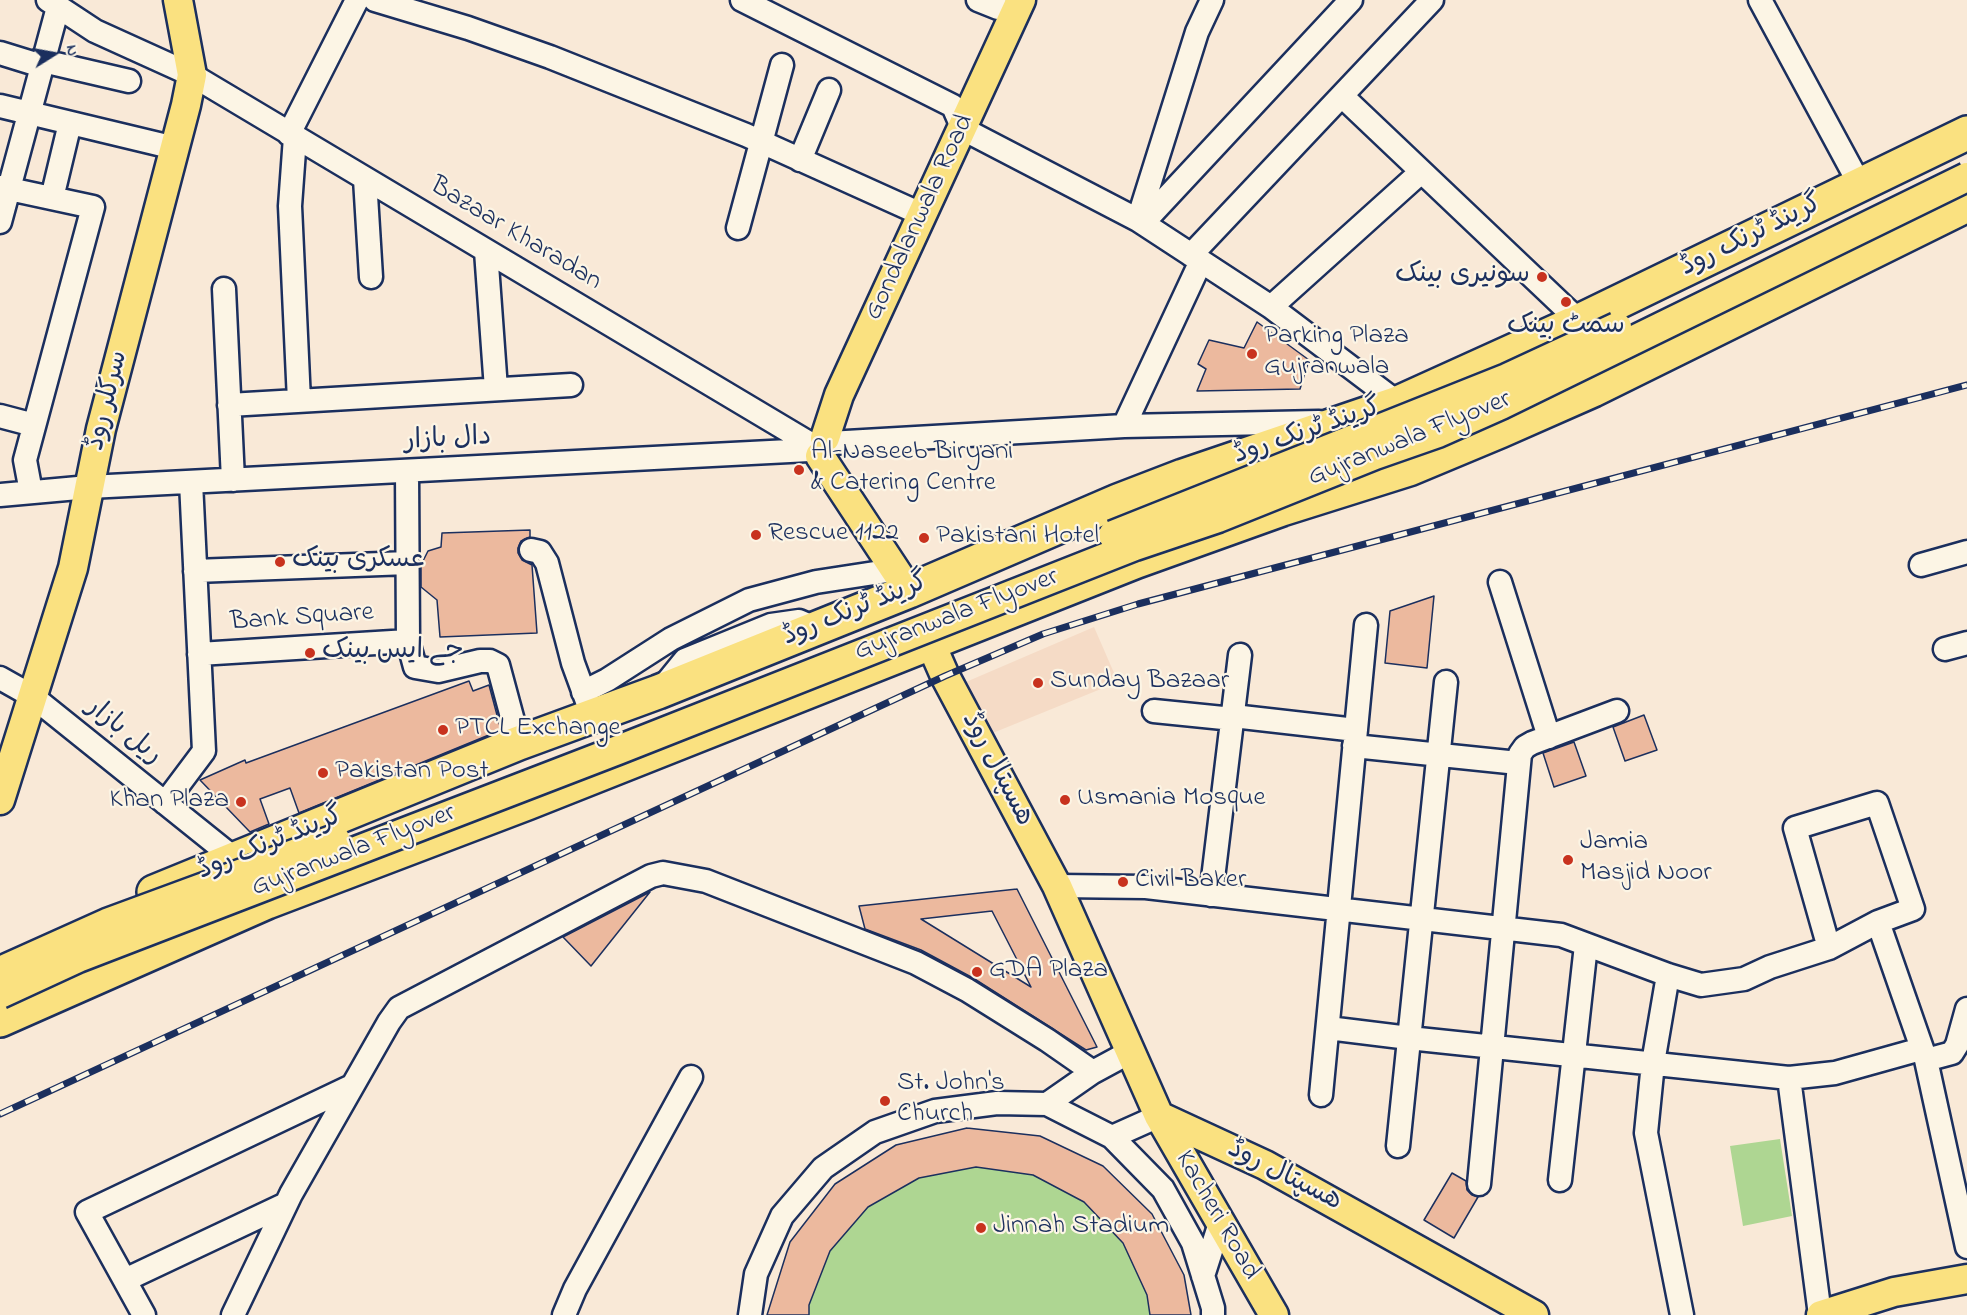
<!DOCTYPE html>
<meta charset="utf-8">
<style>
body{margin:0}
#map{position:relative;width:1967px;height:1315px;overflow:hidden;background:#f9e9d7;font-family:"Indie Flower",sans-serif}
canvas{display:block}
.north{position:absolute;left:24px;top:24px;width:60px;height:60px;-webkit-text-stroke:4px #fcf5e5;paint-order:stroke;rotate:79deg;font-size:16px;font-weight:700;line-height:24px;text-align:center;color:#1b2f5e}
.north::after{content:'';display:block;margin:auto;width:21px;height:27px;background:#1b2f5e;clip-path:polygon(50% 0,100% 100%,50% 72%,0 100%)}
</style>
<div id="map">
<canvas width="1967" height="1315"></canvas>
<div class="north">N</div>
</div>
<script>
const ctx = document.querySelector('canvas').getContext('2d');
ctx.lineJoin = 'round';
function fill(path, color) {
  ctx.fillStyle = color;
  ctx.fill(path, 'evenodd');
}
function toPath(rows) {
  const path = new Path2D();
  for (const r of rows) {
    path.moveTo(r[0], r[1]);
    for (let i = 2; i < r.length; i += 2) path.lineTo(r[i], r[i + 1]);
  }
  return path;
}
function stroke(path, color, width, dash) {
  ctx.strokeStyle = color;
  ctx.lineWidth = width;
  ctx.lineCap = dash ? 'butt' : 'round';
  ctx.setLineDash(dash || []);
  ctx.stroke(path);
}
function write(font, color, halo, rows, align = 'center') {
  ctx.font = font + ' "Indie Flower","Playpen Sans Arabic",sans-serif';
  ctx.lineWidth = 4.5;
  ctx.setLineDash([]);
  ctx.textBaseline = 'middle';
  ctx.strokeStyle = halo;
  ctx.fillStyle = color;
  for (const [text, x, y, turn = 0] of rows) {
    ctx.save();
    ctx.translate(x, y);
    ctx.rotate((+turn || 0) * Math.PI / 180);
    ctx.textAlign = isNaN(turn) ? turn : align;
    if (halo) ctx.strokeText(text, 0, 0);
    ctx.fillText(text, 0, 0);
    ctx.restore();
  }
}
fill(toPath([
 [1094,627,1118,682,983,737,959,685]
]), '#f5dbc6');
fill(toPath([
 [967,1128,1040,1136,1103,1166,1152,1214,1184,1275,1191,1315,768,1315,790,1242,835,1184,896,1145],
 [1780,1139,1792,1216,1743,1226,1730,1146]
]), '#aed692');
const building = toPath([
 [1257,322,1309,360,1300,389,1197,391,1206,369,1198,364,1209,340,1244,348,1257,322],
 [530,530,530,537,521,541,518,548,518,553,522,560,532,565,537,633,440,637,437,600,421,587,421,565,428,551,441,547,442,533,530,530],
 [1434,596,1427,668,1385,663,1390,611,1434,596],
 [469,681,473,691,489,685,501,730,299,813,290,788,260,799,269,824,250,832,200,780,245,760,246,763,469,681],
 [1644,715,1657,750,1625,761,1613,727,1644,715],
 [1574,742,1586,776,1554,787,1543,753,1574,742],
 [1017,889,1097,1047,1086,1050,973,978,921,950,865,929,859,906,1017,889],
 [992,911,1031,987,921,919,992,911],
 [650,892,591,966,563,937,650,892],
 [967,1128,1040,1136,1103,1166,1152,1214,1184,1275,1191,1315,1150,1315,1147,1295,1123,1243,1084,1202,1033,1175,976,1167,919,1178,868,1207,830,1251,809,1305,809,1315,767,1315,790,1242,835,1184,896,1145,967,1128],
 [1452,1173,1466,1181,1467,1190,1472,1195,1478,1197,1454,1238,1424,1220,1452,1173]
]);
fill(building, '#ecb99e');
stroke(building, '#1b2f5e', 1.5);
const minor = toPath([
 [48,0,95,31,192,75,809,443],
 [375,0,468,28,550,57,746,135,910,209],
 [742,0,953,106,963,129,1138,220,1271,307,1398,403],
 [978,0,998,8],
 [1760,0,1860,185],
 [0,53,42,66],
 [43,61,129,81],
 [1342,96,1579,321],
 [0,106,175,148],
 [289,134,357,0],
 [295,137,290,206,299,401],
 [800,160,829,90],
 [365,179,371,277],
 [0,187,93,207,25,460,31,492],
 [52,198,70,123],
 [1138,220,1197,32,1212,0],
 [0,222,58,7],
 [1143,223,1351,0],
 [738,228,782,65],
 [486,251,496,389],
 [1191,255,1432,0],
 [224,289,233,480],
 [1271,307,1421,172],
 [229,405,571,385],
 [0,416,34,425],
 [1124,426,1201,261],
 [829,443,1124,426,1319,422],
 [407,471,408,641,415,667,438,671,480,661,490,661,498,665,519,743],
 [0,495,89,487,809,450],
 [531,550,540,552,547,563,573,663,588,704],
 [1921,565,1967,552],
 [195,571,408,563],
 [1500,582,1549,737],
 [1945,649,1967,643],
 [199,654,408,641],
 [0,678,32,696,235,859],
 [663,687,685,660,771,625,799,621,813,627],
 [583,692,607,680,671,639,749,600,816,582,894,570],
 [1154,711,1233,719],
 [1233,716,1356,730],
 [1354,746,1518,763],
 [165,803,204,751,191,482],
 [1057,886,1146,887,1561,935,1668,975,1701,985,1744,979,1770,967,1829,948,1878,922,1926,1060,1967,1247],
 [1211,895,1240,655],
 [1829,948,1795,828,1877,803,1913,909,1878,922],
 [1668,975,1653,1063,1646,1133,1682,1315],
 [1328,1028,1409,1038,1789,1078,1835,1073,1921,1049],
 [1926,1060,1952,1053,1957,1045,1967,1009],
 [1789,1078,1820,1315],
 [1321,1095,1366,625],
 [1047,1104,1093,1072,1130,1052],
 [1112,1137,1159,1116],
 [1398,1146,1446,682],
 [1560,1180,1586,945],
 [1479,1184,1520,754,1525,747,1532,743,1617,711],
 [1203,1276,1220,1223],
 [125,1280,286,1204],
 [144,1315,87,1212,352,1086],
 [233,1315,291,1194,389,1022,399,1008,651,876,663,873,706,881,916,963,967,990,1047,1040,1093,1072],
 [564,1315,575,1289,691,1077],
 [750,1315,756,1274,782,1216,823,1168,875,1132,935,1111,997,1103,1047,1104,1112,1137,1163,1189,1193,1243,1213,1308,1213,1315]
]);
const major = toPath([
 [825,438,839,395,1021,0],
 [820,456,909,591],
 [931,644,945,676,1057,886,1159,1116,1274,1315],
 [0,800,73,568,101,429,186,105,192,75,178,0],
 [1159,1116,1265,1165,1534,1315],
 [1821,1315,1894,1292,1967,1279]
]);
const highway = toPath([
 [154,892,519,743,658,692,909,591,1118,501,1183,476,1398,403,1579,321,1967,133],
 [0,1020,267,902,527,803,1137,561,1282,509,1409,469,1500,431,1593,390,1967,205]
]);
stroke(minor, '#1b2f5e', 27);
stroke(major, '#1b2f5e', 33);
stroke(highway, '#1b2f5e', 38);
stroke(minor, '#fcf5e5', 22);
stroke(major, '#fae180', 28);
stroke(highway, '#fae180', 33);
const rail = toPath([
 [0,1114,945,676,1043,634,1138,604,1967,385]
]);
stroke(rail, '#1b2f5e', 7);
stroke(rail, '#fcf5e5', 4.5, [14]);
const majorBridge = toPath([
 [1113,535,1507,378,1617,327],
 [0,971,107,923,335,839],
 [0,994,78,958,618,750,1135,546,1218,518,1375,455,1438,433,1501,405,1967,177]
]);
stroke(majorBridge, '#1b2f5e', 33, []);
stroke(majorBridge, '#fae180', 28);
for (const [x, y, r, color] of [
 [1542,277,6,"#c8321e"],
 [1566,302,6,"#c8321e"],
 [1252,354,6,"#c8321e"],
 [799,470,6,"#c8321e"],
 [756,535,6,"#c8321e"],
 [924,538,6,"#c8321e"],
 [280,562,6,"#c8321e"],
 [310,653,6,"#c8321e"],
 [1038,683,6,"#c8321e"],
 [443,730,6,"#c8321e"],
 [323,773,6,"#c8321e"],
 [1065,800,6,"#c8321e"],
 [241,802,6,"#c8321e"],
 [1568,860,6,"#c8321e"],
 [1123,882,6,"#c8321e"],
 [977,972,6,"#c8321e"],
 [885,1101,6,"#c8321e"],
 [981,1228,6,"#c8321e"]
]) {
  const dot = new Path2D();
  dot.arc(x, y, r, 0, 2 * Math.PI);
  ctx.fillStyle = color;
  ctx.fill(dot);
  stroke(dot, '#fcf5e5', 2);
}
write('27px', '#1b2f5e', '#fcf5e5', [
 ["Gondalanwala Road",921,218,-65],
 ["Bazaar Kharadan",515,235,31],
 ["گرینڈ ٹرنک روڈ",1752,237,-26],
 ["سرکلر روڈ",109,401,-76],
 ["گرینڈ ٹرنک روڈ",1308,433,-19],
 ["Gujranwala Flyover",1410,440,-22],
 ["دال بازار",448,441,-3],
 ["گرینڈ ٹرنک روڈ",856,611,-22],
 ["Gujranwala Flyover",957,616,-21],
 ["Bank Square",302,619,-4],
 ["ریل بازار",123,733,39],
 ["ھسپتال روڈ",996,770,62],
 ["گرینڈ ٹرنک روڈ",271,845,-22],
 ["Gujranwala Flyover",354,852,-21],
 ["ھسپتال روڈ",1284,1177,27],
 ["Kacheri Road",1216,1216,60]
]);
write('27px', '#1b2f5e', '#fcf5e5', [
 ["سونیری بینک",1530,277,"right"],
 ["سمٹ بینک",1566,328,"center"],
 ["Parking Plaza",1264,338],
 ["Gujranwala",1264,369],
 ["Al-Naseeb Biryani",811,454],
 ["& Catering Centre",811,485],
 ["Rescue 1122",768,535],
 ["Pakistani Hotel",936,538],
 ["عسکری بینک",292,562],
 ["جے ایس بینک",322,653],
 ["Sunday Bazaar",1050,683],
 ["PTCL Exchange",455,730],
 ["Pakistan Post",335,773],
 ["Usmania Mosque",1077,800],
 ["Khan Plaza",229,802,"right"],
 ["Jamia",1580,844],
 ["Masjid Noor",1580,875],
 ["Civil Baker",1135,882],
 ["GDA Plaza",989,972],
 ["St. John's",897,1085],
 ["Church",897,1116],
 ["Jinnah Stadium",993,1228]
], 'left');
</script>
